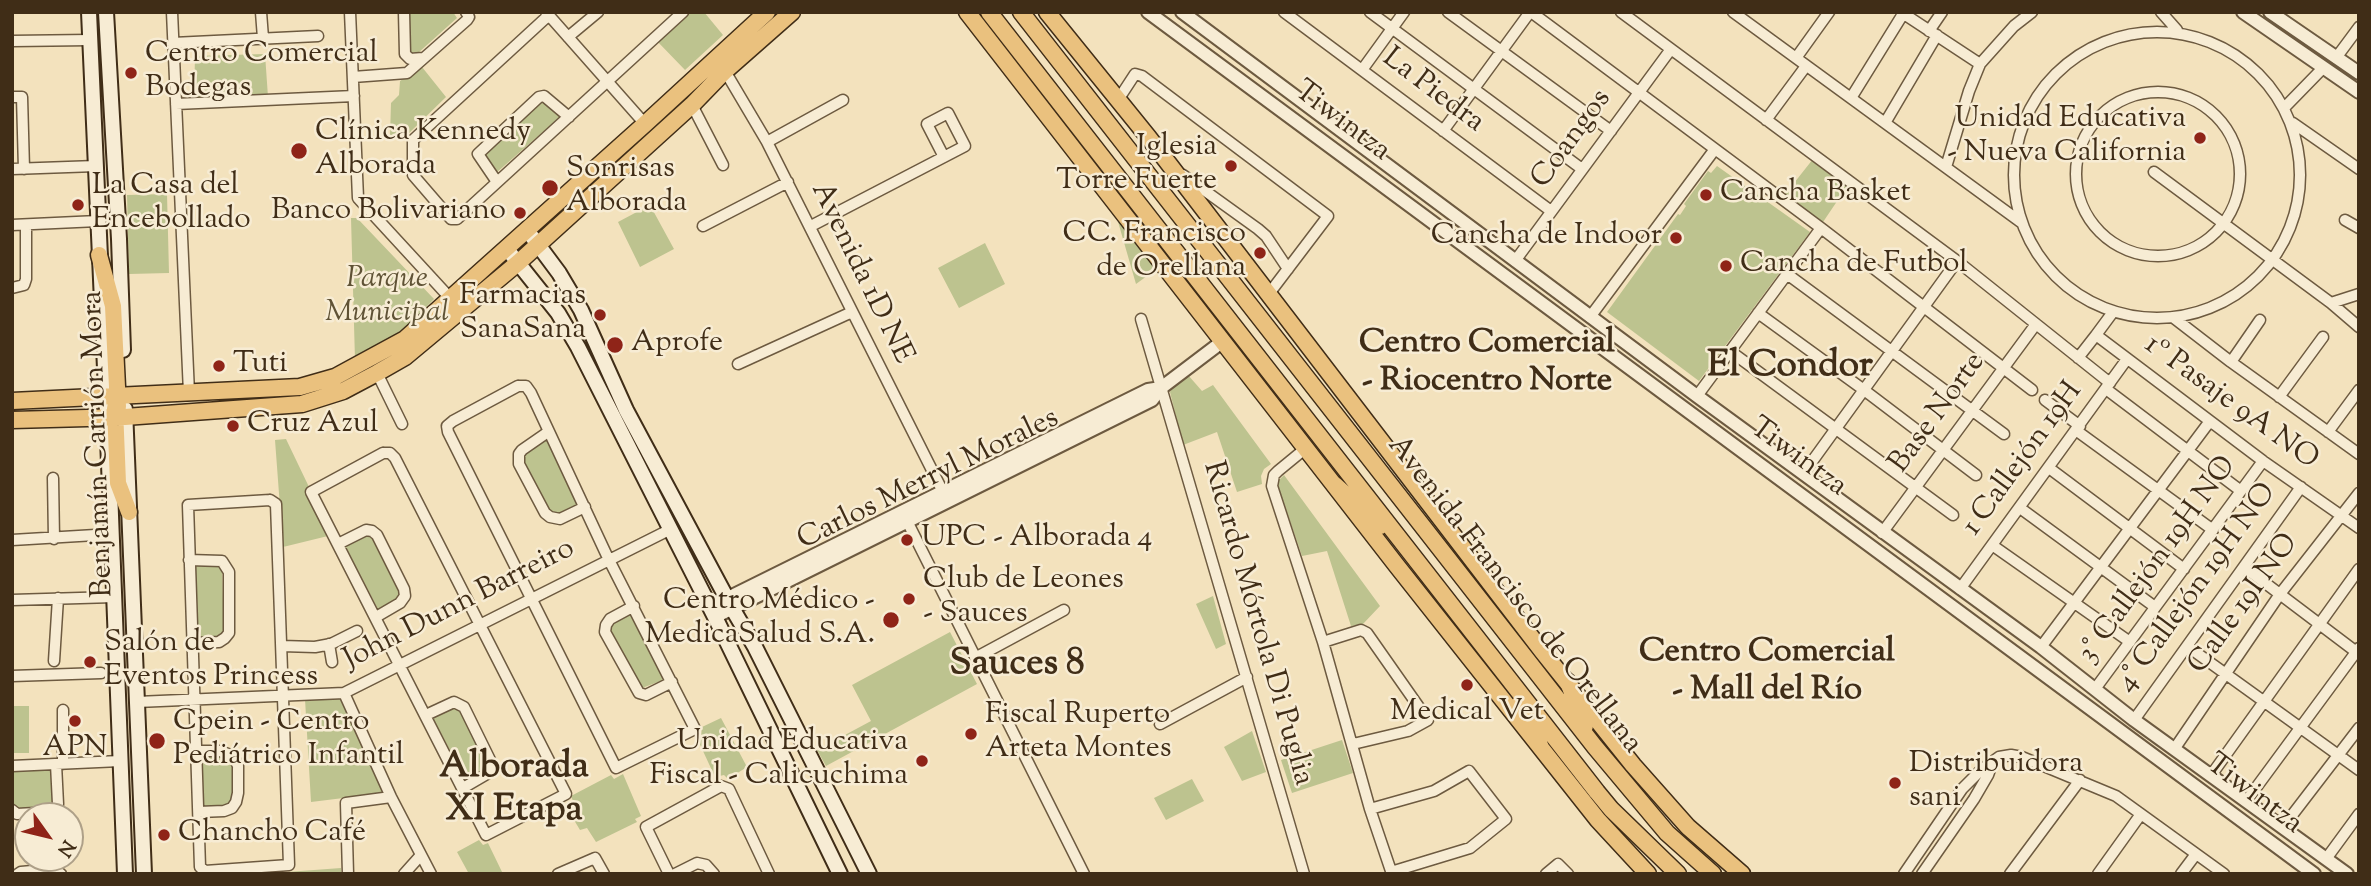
<!DOCTYPE html>
<meta charset="utf-8">
<style>
body{margin:0}
#map{position:relative;width:2371px;height:886px;overflow:hidden;background:#f3e2bd;font-family:"Sorts Mill Goudy",serif}
canvas{display:block}
.frame{position:absolute;inset:0;border:14px solid #402d17;pointer-events:none}
.north{position:absolute;left:14px;top:802px;width:70px;height:70px;box-sizing:border-box;background:#f7ecd4;border:2px solid #aea088;border-radius:50%;rotate:124deg;font-size:19px;font-weight:700;line-height:28px;text-align:center;color:#402d17}
.north::after{content:'';display:block;margin:auto;width:24px;height:32px;background:#8f2418;clip-path:polygon(50% 0,100% 100%,50% 72%,0 100%)}
</style>
<div id="map">
<canvas width="2371" height="886"></canvas>
<div class="frame"></div>
<div class="north">N</div>
</div>
<script>
const ctx = document.querySelector('canvas').getContext('2d');
ctx.lineJoin = 'round';
function fill(path, color) {
  ctx.fillStyle = color;
  ctx.fill(path, 'evenodd');
}
function toPath(rows) {
  const path = new Path2D();
  for (const r of rows) {
    if (r.length === 3) {
      path.moveTo(r[0] + r[2], r[1]);
      path.arc(r[0], r[1], r[2], 0, 2 * Math.PI);
      continue;
    }
    path.moveTo(r[0], r[1]);
    for (let i = 2; i < r.length; i += 2) path.lineTo(r[i], r[i + 1]);
  }
  return path;
}
function stroke(path, color, width, dash) {
  ctx.strokeStyle = color;
  ctx.lineWidth = width;
  ctx.lineCap = dash ? 'butt' : 'round';
  ctx.setLineDash(dash || []);
  ctx.stroke(path);
}
function write(font, color, halo, rows, align = 'center') {
  ctx.font = font + ' "Sorts Mill Goudy",serif';
  ctx.lineWidth = 5;
  ctx.setLineDash([]);
  ctx.textBaseline = 'middle';
  ctx.strokeStyle = halo;
  ctx.fillStyle = color;
  for (const [text, x, y, turn = 0] of rows) {
    ctx.save();
    ctx.translate(x, y);
    ctx.rotate((+turn || 0) * Math.PI / 180);
    ctx.textAlign = isNaN(turn) ? turn : align;
    if (halo) ctx.strokeText(text, 0, 0);
    ctx.fillText(text, 0, 0);
    ctx.restore();
  }
}
fill(toPath([
 [409,12,453,12,457,18,418,53,408,52],
 [688,12,704,12,723,35,685,70,656,40],
 [265,54,268,97,194,100,195,56],
 [422,67,446,97,405,137,390,136,391,103,399,95,400,81],
 [543,96,561,116,496,173,478,153],
 [1813,159,1848,185,1821,225,1783,197],
 [1717,166,1810,232,1699,381,1607,312,1678,214,1680,215,1686,206,1684,204,1708,171,1711,173],
 [167,194,169,273,129,274,127,195],
 [1112,201,1158,268,1136,284],
 [650,205,674,249,640,267,618,222],
 [351,218,357,218,434,299,410,324,389,341,355,360],
 [985,243,1005,284,959,308,938,268],
 [1188,375,1202,391,1213,385,1271,464,1264,469,1261,476,1262,484,1237,492,1217,432,1183,445,1170,392,1173,384],
 [286,439,332,535,283,547,275,440],
 [547,439,580,504,558,515,550,512,523,460,528,449],
 [1284,475,1380,606,1363,624,1351,626,1327,551,1302,556,1278,486,1278,481],
 [364,534,374,536,401,593,397,602,379,611,344,544],
 [192,562,220,564,222,569,224,634,214,639,194,640],
 [1213,596,1226,644,1216,649,1196,604],
 [632,612,666,679,642,688,637,686,608,632,613,621],
 [950,632,977,684,826,766,817,750,871,721,852,685],
 [341,697,384,793,311,802,305,699],
 [12,706,29,706,29,753,12,753],
 [457,706,487,766,484,771,466,781,432,716],
 [721,718,747,767,728,779,724,775,715,777,697,738,701,736,702,727],
 [1252,731,1266,772,1242,781,1224,747],
 [1342,740,1353,773,1292,793,1281,760],
 [198,753,220,753,234,764,233,800,228,807,202,810],
 [54,769,56,802,50,810,19,811,12,804,12,771],
 [623,774,641,816,635,819,637,822,596,842,587,828,580,830,565,805,573,801,571,796,611,775,614,779],
 [1192,779,1204,801,1166,820,1154,798],
 [479,840,483,845,488,843,503,874,469,874,457,852],
 [341,868,341,874,287,874,287,872]
]), '#bdc38f');
const minor = toPath([
 [172,12,189,393],
 [261,12,263,38],
 [350,12,358,198,450,298],
 [404,12,405,54,410,59,423,58],
 [546,12,645,124],
 [1284,12,1551,211],
 [1370,12,1582,169],
 [1448,12,1611,131],
 [1531,12,1821,228,2032,390],
 [1621,12,1957,261,2110,383],
 [1733,12,2022,223],
 [1901,12,1980,64],
 [2161,12,2177,30],
 [549,15,413,140,413,175,451,219,457,219,683,12],
 [1929,31,1942,12],
 [2157,175,143],
 [568,37,598,12],
 [12,41,90,40],
 [173,43,318,36],
 [1796,58,1829,12],
 [2336,58,2359,27],
 [1362,70,1404,12],
 [725,71,767,142,945,496],
 [353,77,407,73,467,20,469,17,466,12],
 [2158,174,82],
 [12,97,22,97,24,169],
 [1851,98,1903,14],
 [1118,100,1135,74,1142,76,1328,216,1268,295],
 [176,104,354,96],
 [692,105,723,165],
 [2284,108,2323,68],
 [1766,120,1806,66],
 [1885,123,1937,35],
 [2293,123,2359,169],
 [1443,131,1530,12],
 [767,142,843,100],
 [1946,167,1969,91,1980,64,2014,26,2032,12],
 [12,169,96,166],
 [2154,172,2331,303,2359,327],
 [1183,175,1258,229,1266,236,1288,269],
 [497,182,478,154,539,97,544,96,569,117],
 [2345,220,2359,228],
 [12,225,98,221],
 [703,226,788,182],
 [811,226,965,146,948,113,927,124,944,157],
 [1515,261,1671,49],
 [1787,274,2004,434],
 [12,288,24,285,26,279,26,225],
 [2331,303,2359,294],
 [2113,312,2096,335,2263,461,2359,528],
 [1758,313,1864,390,1976,475],
 [1590,317,1715,149],
 [2174,318,2231,362,2359,454],
 [1141,319,1304,874],
 [1730,351,1953,515],
 [2078,358,2096,335],
 [2231,362,2260,320],
 [738,364,852,312],
 [377,373,402,424],
 [518,386,526,386,531,393,608,558,695,729,616,768,448,432,447,426,453,421,518,386],
 [2106,389,2241,491],
 [1697,396,1821,228],
 [2279,397,2323,337],
 [2045,400,2080,426],
 [2077,431,2213,530],
 [548,432,522,450,519,454,519,464,545,513,550,517,560,519,585,507],
 [2328,432,2359,390],
 [1306,448,1278,471,1274,475,1272,486,1323,642,1370,809,1392,874],
 [383,453,390,453,395,458,566,794,486,835,311,492,383,453],
 [2049,468,2184,569],
 [1803,474,1957,261],
 [53,478,54,539],
 [270,500,276,504,289,865,205,871,200,867,188,505,270,500],
 [2020,508,2155,607],
 [905,517,1084,874],
 [1882,533,2036,324],
 [12,540,112,534],
 [338,544,366,530,372,531,377,535,404,589,405,596,400,603,376,617],
 [1992,545,2130,642],
 [189,560,222,561,229,572,229,633,225,638,219,642,192,643],
 [2244,567,2359,654],
 [1960,589,2127,359],
 [12,600,114,597],
 [634,606,610,619,606,625,605,632,639,693,646,695,672,682],
 [1323,642,1361,630,1367,633,1428,720,1408,731,1353,744],
 [329,644,332,662],
 [282,646,315,647,331,644,357,631],
 [2187,646,2359,770],
 [2041,647,2210,421],
 [975,658,1064,610],
 [54,661,58,598],
 [12,676,101,673],
 [2095,689,2263,461],
 [344,693,391,797,431,874],
 [137,702,344,693,671,529],
 [426,715,454,702,464,707,492,764,487,774,463,788],
 [2134,720,2301,487],
 [1160,724,1247,677],
 [2175,748,2280,594,2359,493],
 [196,751,220,751,228,754,235,759,238,766,238,793,236,802,232,808,224,811,199,812],
 [63,764,63,710],
 [12,766,120,761],
 [2212,774,2359,569],
 [2247,800,2359,648],
 [1370,809,1434,791,1469,771,1506,819,1470,848,1391,872],
 [12,810,17,814,52,812,56,808,58,804,56,764],
 [2283,827,2359,728],
 [2326,859,2359,814],
 [18,874,21,872,54,869,61,874],
 [348,874,346,803,391,797],
 [404,874,421,855],
 [558,874,595,858,604,874],
 [669,874,646,827,721,786,729,789,769,874],
 [675,874,697,863,706,865,714,874],
 [1546,874,1558,864,1568,874],
 [1904,874,1962,789,1981,770,1999,757,2011,755,2022,757,2116,796,2224,874],
 [1922,874,1974,799,1988,775,1992,764],
 [2010,874,2080,780],
 [2098,874,2141,814],
 [2181,874,2196,854]
]);
const tertiary = toPath([
 [1148,12,2314,874],
 [1182,12,1697,396,2041,647,2134,720,2347,874],
 [2243,12,2359,92],
 [2270,12,2359,73],
 [710,607,1148,390,1161,388],
 [715,617,1152,400,1161,388,1223,341]
]);
const secondary = toPath([
 [89,12,107,413,125,874],
 [106,12,119,239,123,350],
 [527,230,559,273,581,310,626,410,732,608,755,647,869,874],
 [507,249,558,313,578,347,715,617,840,874],
 [125,409,144,874]
]);
const primary = toPath([
 [967,12,1397,566,1598,820,1648,874],
 [1047,12,1149,138,1542,651,1633,765,1688,827,1742,874],
 [99,255,113,306,118,407],
 [12,401,300,387,335,377,405,339,645,124,767,12],
 [115,408,118,483,129,512],
 [12,420,125,417,302,404,343,391,377,373,405,357,519,262,692,105,725,71,792,12]
]);
const trunk = toPath([
 [989,12,1597,792,1611,809,1678,874],
 [1021,12,1595,747,1667,833,1713,874],
 [1335,485,1380,526],
 [1568,682,1585,726],
 [1519,704,1540,745]
]);
stroke(minor, '#6d5a40', 13);
stroke(tertiary, '#6d5a40', 16);
stroke(secondary, '#402d17', 18);
stroke(primary, '#402d17', 19);
stroke(trunk, '#402d17', 19);
stroke(minor, '#f7ecd4', 10);
stroke(tertiary, '#f7ecd4', 12);
stroke(secondary, '#f7ecd4', 14);
stroke(primary, '#eac17e', 16);
stroke(trunk, '#eac17e', 16);
for (const [x, y, r, color] of [
 [131,73,7,"#8f2418"],
 [2200,138,7,"#8f2418"],
 [299,151,9,"#8f2418"],
 [1231,166,7,"#8f2418"],
 [550,188,9,"#8f2418"],
 [1706,195,7,"#8f2418"],
 [78,205,7,"#8f2418"],
 [520,213,7,"#8f2418"],
 [1676,238,7,"#8f2418"],
 [1260,253,7,"#8f2418"],
 [1726,266,7,"#8f2418"],
 [600,315,7,"#8f2418"],
 [615,345,9,"#8f2418"],
 [219,366,7,"#8f2418"],
 [233,426,7,"#8f2418"],
 [907,540,7,"#8f2418"],
 [909,599,7,"#8f2418"],
 [891,620,9,"#8f2418"],
 [90,662,7,"#8f2418"],
 [1467,685,7,"#8f2418"],
 [75,721,7,"#8f2418"],
 [971,734,7,"#8f2418"],
 [157,741,9,"#8f2418"],
 [922,761,7,"#8f2418"],
 [1895,783,7,"#8f2418"],
 [164,835,7,"#8f2418"]
]) {
  const dot = new Path2D();
  dot.arc(x, y, r, 0, 2 * Math.PI);
  ctx.fillStyle = color;
  ctx.fill(dot);
  stroke(dot, '#f7ecd4', 2.5);
}
write('30px', '#402d17', '#f7ecd4', [
 ["Centro Comercial",145,56],
 ["Bodegas",145,90],
 ["Unidad Educativa",2186,121,"right"],
 ["- Nueva California",2186,155,"right"],
 ["Clínica Kennedy",315,134],
 ["Alborada",315,168],
 ["Iglesia",1217,149,"right"],
 ["Torre Fuerte",1217,183,"right"],
 ["Sonrisas",566,171],
 ["Alborada",566,205],
 ["La Casa del",92,188],
 ["Encebollado",92,222],
 ["Cancha Basket",1720,195],
 ["Banco Bolivariano",506,213,"right"],
 ["CC. Francisco",1246,236,"right"],
 ["de Orellana",1246,270,"right"],
 ["Cancha de Indoor",1662,238,"right"],
 ["Cancha de Futbol",1740,266],
 ["Farmacias",586,298,"right"],
 ["SanaSana",586,332,"right"],
 ["Aprofe",631,345],
 ["Tuti",233,366],
 ["Cruz Azul",247,426],
 ["UPC - Alborada 4",921,540],
 ["Club de Leones",923,582],
 ["- Sauces",923,616],
 ["Centro Médico -",875,603,"right"],
 ["MedicaSalud S.A.",875,637,"right"],
 ["Salón de",104,645],
 ["Eventos Princess",104,679],
 ["Medical Vet",1467,714,"center"],
 ["Fiscal Ruperto",985,717],
 ["Arteta Montes",985,751],
 ["Cpein - Centro",173,724],
 ["Pediátrico Infantil",173,758],
 ["Unidad Educativa",908,744,"right"],
 ["Fiscal - Calicuchima",908,778,"right"],
 ["APN",75,750,"center"],
 ["Distribuidora",1909,766],
 ["sani",1909,800],
 ["Chancho Café",178,835]
], 'left');
write('30px', '#402d17', '#f7ecd4', [
 ["La Piedra",1432,92,37],
 ["Tiwintza",1341,123,37],
 ["Coangos",1573,140,-54],
 ["Avenida 1D NE",860,274,64],
 ["1º Pasaje 9A NO",2230,404,36],
 ["Base Norte",1939,414,-54],
 ["Benjamín Carrión Mora",100,444,-92],
 ["Tiwintza",1797,459,36],
 ["1 Callejón 19H",2024,460,-54],
 ["Carlos Merryl Morales",929,481,-26],
 ["3° Callejón 19H NO",2159,561,-54],
 ["4° Callejón 19H NO",2198,589,-54],
 ["Avenida Francisco de Orellana",1513,596,52],
 ["Calle 19I NO",2245,605,-54],
 ["John Dunn Barreiro",460,606,-27],
 ["Ricardo Mórtola Di Puglia",1256,624,74],
 ["Tiwintza",2253,796,37]
]);
write('italic 30px', '#5f5235', '#f7ecd4', [
 ["Parque",387,281],
 ["Municipal",387,315]
]);
write('bold 33px', '#402d17', '#f7ecd4', [
 ["Centro Comercial",1487,345],
 ["- Riocentro Norte",1487,383],
 ["Centro Comercial",1767,654],
 ["- Mall del Río",1767,692]
]);
write('bold 37px', '#402d17', '#f7ecd4', [
 ["El Condor",1790,369],
 ["Sauces 8",1017,667],
 ["Alborada",514,770],
 ["XI Etapa",514,813]
]);
</script>
